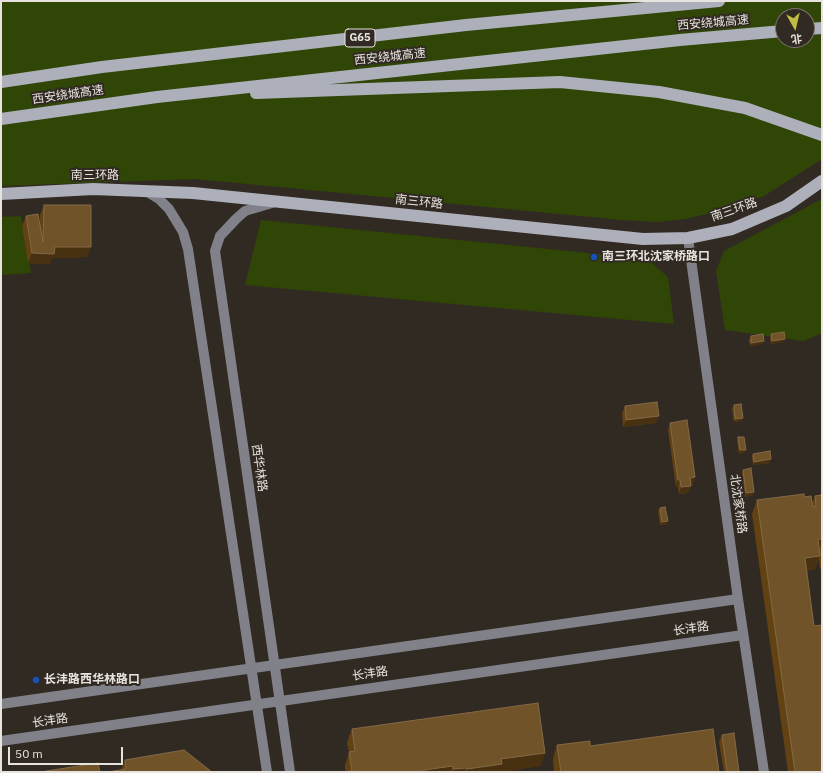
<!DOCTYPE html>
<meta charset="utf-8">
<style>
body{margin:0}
#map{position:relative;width:823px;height:773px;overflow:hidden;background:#312a23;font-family:"IBM Plex Sans","Noto Sans SC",sans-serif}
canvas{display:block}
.frame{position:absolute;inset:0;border:2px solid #e7e3de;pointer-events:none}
.north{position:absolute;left:775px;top:8px;width:40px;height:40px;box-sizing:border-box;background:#312a23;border:1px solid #7a746e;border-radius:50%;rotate:172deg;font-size:11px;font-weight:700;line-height:16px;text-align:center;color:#e7e3de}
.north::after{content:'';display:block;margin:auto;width:14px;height:18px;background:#c1bd40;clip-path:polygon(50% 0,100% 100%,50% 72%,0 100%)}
.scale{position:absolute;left:8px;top:747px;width:115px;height:18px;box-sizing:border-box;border:2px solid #e7e3de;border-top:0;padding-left:5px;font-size:12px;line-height:14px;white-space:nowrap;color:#e7e3de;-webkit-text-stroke:3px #312a23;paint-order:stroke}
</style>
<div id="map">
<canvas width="823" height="773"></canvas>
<div class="frame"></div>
<div class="north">北</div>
<div class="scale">50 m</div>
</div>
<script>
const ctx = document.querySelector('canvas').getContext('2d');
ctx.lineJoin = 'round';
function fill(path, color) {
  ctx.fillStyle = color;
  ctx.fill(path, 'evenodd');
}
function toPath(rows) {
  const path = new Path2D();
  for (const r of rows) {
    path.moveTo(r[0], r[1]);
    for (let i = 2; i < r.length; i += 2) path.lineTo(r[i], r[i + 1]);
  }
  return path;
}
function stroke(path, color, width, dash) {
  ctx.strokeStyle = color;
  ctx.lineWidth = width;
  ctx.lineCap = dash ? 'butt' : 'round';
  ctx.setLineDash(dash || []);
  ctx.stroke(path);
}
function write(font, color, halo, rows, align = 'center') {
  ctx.font = font + ' "IBM Plex Sans","Noto Sans SC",sans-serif';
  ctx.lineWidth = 4;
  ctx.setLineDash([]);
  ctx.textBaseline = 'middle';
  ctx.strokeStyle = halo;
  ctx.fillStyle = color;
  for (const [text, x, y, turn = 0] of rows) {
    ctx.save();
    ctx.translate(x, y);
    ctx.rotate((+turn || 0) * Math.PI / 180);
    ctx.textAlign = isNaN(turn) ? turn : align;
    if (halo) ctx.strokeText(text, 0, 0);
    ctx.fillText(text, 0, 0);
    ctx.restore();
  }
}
fill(toPath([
 [1,1,822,1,822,159,764,196,724,210,685,219,657,222,622,220,195,179,1,186],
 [783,16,807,16,807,40,783,40],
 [822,199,822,333,804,341,725,330,716,271,724,251],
 [21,216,31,273,1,275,1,217],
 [261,220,647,259,668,277,674,324,245,285]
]), '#304606');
stroke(toPath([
 [146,191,159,199,169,209,183,232,188,249,267,772],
 [272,203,245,211,236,219,220,236,215,251,290,772],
 [688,238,738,599,764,772],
 [1,704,738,599],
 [1,741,743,635]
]), '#818189', 10);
stroke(toPath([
 [807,29,822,28],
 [1,82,102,67,466,25,719,1],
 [256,93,560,82,659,92,745,108,822,135],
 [1,119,157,97,680,40,783,31],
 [1,194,93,189,193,193,643,239,688,238,732,229,786,206,822,181]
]), '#adafba', 12);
fill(toPath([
 [44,205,91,247,87,257,52,258,50,264,28,263,22,226,26,216,40,224,40,215],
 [771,334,783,342,771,344,770,337],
 [751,336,763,344,750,346,749,340],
 [734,405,743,418,741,421,734,422,732,409],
 [625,406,656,423,623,427,622,413],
 [670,423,693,484,691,485,688,493,679,494,678,487,676,487,668,430],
 [738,437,744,453,739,454,737,441],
 [753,454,770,463,753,465,752,457],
 [743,470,753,495,745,497,742,473],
 [822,491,822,568,820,569,819,559,815,569,806,571,822,772,788,772,752,514,757,500,804,497,812,504,815,496,820,495],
 [660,508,668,521,666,525,660,525,658,511],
 [352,729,545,753,540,766,499,772,342,772,345,771,345,765,349,753,347,742],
 [722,735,739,772,724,772,719,742],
 [557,745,719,772,554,772,553,758],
 [125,760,212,772,121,770]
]), '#624113');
fill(toPath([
 [55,247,91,247,87,257,52,258,50,264,28,263,32,253],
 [785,339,783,342,771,344,772,341],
 [764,341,763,344,750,346,751,343],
 [659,416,656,423,623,427,626,420],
 [743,418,741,421,734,422,735,419],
 [740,450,746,450,744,453,739,454],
 [771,459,770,463,753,465,754,462],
 [695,477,693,484,687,485,690,478],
 [678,480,680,480,678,487,676,487],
 [691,486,688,493,679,494,681,487],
 [754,492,753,495,745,497,746,493],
 [668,521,666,525,660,525,662,522],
 [818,539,822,539,822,541,818,552],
 [820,556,815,569,800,571,805,558],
 [545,753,540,766,499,772,466,772,467,769,501,759],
 [453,766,450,772,423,772,424,770],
 [466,768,465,772,452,772,453,769]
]), '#483110');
const building = toPath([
 [44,205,91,205,91,247,55,247,54,254,32,253,26,216,38,214,43,242,44,205],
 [784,332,785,339,772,341,771,334,784,332],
 [763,334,764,341,751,343,751,336,763,334],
 [657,402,659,416,626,420,625,406,657,402],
 [741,404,743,418,735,419,734,405,741,404],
 [687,420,695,477,690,478,691,486,681,487,680,480,678,480,670,423,687,420],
 [738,437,744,437,746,450,740,450,738,437],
 [770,451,771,459,754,462,753,454,770,451],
 [751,468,754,492,746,493,743,470,751,468],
 [804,494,804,497,811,496,813,507,816,506,815,496,822,495,822,539,818,539,820,556,805,558,814,626,822,625,822,772,795,772,757,500,804,494],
 [665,507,668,521,662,522,660,508,665,507],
 [538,703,545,753,501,759,502,764,467,769,466,768,453,769,453,766,424,770,424,772,342,772,352,771,349,752,355,751,352,729,538,703],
 [713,729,719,772,561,772,557,745,590,741,590,746,713,729],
 [734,733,739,772,727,772,722,735,734,733],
 [184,750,212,772,108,772,126,769,125,760,184,750],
 [98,763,100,772,40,772,98,763]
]);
fill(building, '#705329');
stroke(building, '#836945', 1);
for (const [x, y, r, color] of [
 [594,257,4,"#1a4fb4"],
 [36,680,4,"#1a4fb4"]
]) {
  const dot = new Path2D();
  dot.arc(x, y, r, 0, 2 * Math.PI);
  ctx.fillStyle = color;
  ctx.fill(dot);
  stroke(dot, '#312a23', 1.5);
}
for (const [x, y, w] of [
 [360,38,30]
]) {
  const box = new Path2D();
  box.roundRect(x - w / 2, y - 9, w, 18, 3);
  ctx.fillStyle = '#312a23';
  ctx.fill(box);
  stroke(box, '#e7e3de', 1);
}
write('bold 11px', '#e7e3de', null, [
 ["G65",360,38]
]);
write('12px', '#e7e3de', '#312a23', [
 ["西安绕城高速",713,23,-5],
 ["西安绕城高速",390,57,-6],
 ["西安绕城高速",68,95,-8],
 ["南三环路",95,176],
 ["南三环路",419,202,6],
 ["南三环路",734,210,-19],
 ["西华林路",259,468,82],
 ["北沈家桥路",738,504,82],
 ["长沣路",691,629,-8],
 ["长沣路",370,674,-8],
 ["长沣路",50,721,-8]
]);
write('bold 12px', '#e7e3de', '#312a23', [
 ["南三环北沈家桥路口",602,257],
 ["长沣路西华林路口",44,680]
], 'left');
</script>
